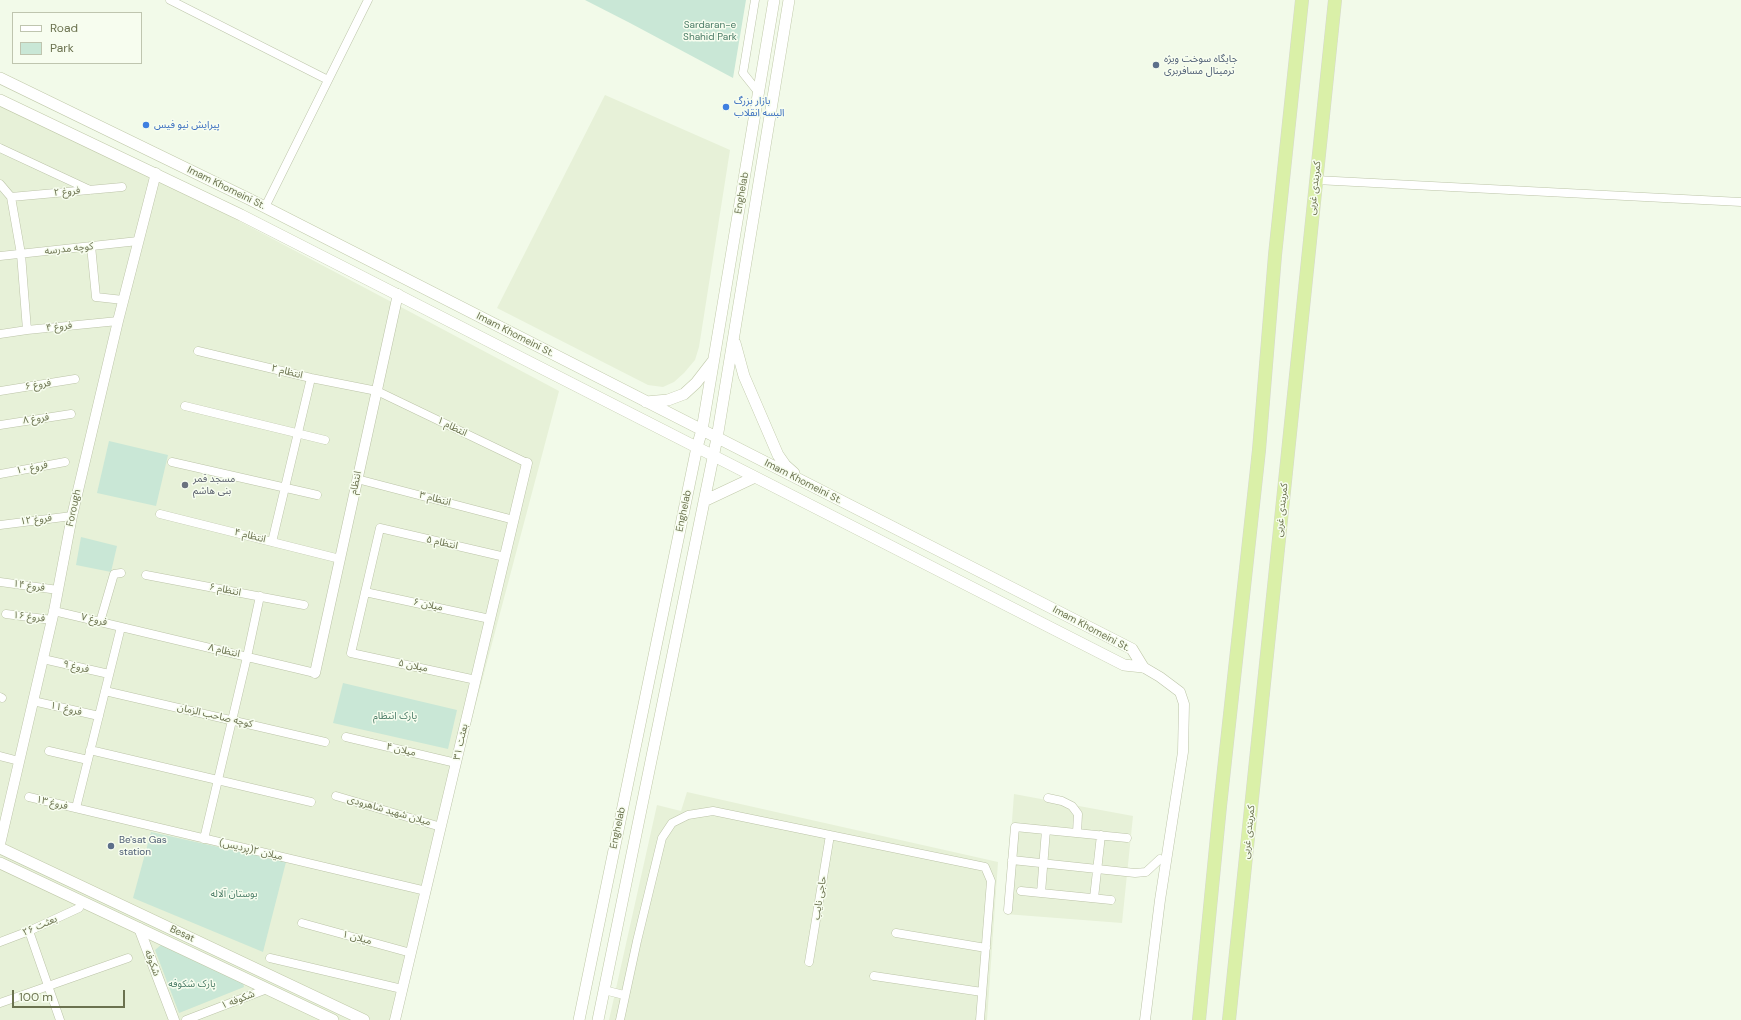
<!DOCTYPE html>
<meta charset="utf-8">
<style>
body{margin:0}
#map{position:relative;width:1741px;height:1020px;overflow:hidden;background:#f2fae9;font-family:"DM Sans",sans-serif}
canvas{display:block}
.legend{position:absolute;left:12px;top:12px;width:130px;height:52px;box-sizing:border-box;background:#f7fdef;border:1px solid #bfc5af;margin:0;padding:5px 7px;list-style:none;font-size:12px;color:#6b724f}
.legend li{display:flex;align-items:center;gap:8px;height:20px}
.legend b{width:20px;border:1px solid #bfc5af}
.scale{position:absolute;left:12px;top:990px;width:113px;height:18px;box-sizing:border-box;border:2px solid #6b724f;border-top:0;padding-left:5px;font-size:12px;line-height:14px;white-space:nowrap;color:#6b724f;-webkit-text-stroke:3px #f7fdef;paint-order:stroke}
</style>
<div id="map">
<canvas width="1741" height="1020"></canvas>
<ul class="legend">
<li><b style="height:5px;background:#fff"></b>Road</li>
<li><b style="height:11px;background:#c9e7d6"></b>Park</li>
</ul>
<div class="scale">100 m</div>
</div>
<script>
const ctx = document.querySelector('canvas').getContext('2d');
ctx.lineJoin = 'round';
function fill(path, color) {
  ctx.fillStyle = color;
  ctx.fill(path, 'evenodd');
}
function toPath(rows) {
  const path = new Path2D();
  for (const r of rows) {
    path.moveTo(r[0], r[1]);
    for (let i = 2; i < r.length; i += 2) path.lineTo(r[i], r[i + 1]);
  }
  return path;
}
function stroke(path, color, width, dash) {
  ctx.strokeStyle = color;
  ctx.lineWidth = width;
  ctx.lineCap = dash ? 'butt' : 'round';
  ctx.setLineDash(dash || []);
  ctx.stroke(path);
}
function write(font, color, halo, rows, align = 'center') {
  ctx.font = font + ' "DM Sans","Noto Sans Arabic",sans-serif';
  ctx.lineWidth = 3;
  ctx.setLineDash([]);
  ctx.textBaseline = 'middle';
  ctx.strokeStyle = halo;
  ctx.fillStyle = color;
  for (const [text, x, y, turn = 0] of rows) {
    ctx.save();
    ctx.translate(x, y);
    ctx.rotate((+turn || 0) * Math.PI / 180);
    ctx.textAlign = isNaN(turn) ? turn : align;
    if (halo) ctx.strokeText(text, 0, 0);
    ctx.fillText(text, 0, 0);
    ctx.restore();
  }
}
fill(toPath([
 [0,94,559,391,392,1020,0,1020],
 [605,95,730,150,699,347,695,360,684,373,674,382,663,387,648,385,497,308],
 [687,792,998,862,987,1020,609,1020,657,805,681,811],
 [1014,794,1133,816,1122,923,1005,914]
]), '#e7f1d8');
fill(toPath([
 [585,0,746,0,733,78,630,23],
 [109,441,168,455,156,506,97,493],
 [81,537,117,546,111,572,76,565],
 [343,683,457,710,448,749,333,723],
 [151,832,286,862,263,952,133,898],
 [161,945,243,983,244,987,179,1013,155,950]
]), '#c9e7d6');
const minor = toPath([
 [170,0,328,80],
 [755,0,743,73,759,93],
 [0,148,90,190],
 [1316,180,1741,202],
 [0,184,11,197,21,254,27,330],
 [11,197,122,187],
 [265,207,368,0],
 [91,246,96,297,123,300],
 [0,256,138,241],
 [0,334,27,330,118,321],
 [198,351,311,378,377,391,527,463],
 [0,391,75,379],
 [185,406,325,440],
 [0,425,71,414],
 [172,462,317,495],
 [0,474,65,462],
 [357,479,514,520],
 [160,514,340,559],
 [0,525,72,516],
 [272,542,311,378],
 [146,575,304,605],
 [0,582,58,590],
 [365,592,490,619],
 [54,611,315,673],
 [6,614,52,620],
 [100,622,114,574,121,573],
 [43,659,109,674],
 [476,680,351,653,380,528,505,557],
 [105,691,325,742],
 [0,697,2,698],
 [33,701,99,716],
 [346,737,456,763],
 [90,750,311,802],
 [49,751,88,760],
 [0,756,19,761],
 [336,796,441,827],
 [29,797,426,891],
 [1048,798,1062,801,1072,806,1078,814,1077,833],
 [76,808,121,627],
 [204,839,247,657,260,596],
 [1012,860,1135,873,1146,872,1160,859],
 [1021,891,1111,900],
 [1041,893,1046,830],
 [1094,898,1101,835],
 [1008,910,1015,827,1127,838],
 [302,923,411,953],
 [29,931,60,1020],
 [896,933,986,948],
 [0,942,29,931,79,908],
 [270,958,402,989],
 [809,962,830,835],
 [874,976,982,992],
 [604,990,624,995],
 [0,1003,128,958],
 [186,1020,267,989],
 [620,1020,637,941,662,838,672,823,688,815,713,811,985,867,991,881,980,1020]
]);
const tertiary = toPath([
 [1143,667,1160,677,1180,692,1184,704,1183,752,1160,900,1145,1020],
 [315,673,398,294],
 [0,844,54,611,72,516,118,321,156,173],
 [139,928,174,1020],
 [395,1020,527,463]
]);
const secondary = toPath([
 [0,78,249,199,1132,649,1143,667],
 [0,100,241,215,1124,665,1143,667],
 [735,343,744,376,778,455,785,465,794,473],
 [646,402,668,400,684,394,696,383,713,361],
 [704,501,755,477],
 [0,848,364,1020],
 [0,863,333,1020],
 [579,1020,697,447,702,430,774,0],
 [598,1020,717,438,789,0]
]);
const trunk = toPath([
 [1199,1020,1220,806,1259,450,1275,255,1302,0],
 [1229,1020,1335,0]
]);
stroke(minor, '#bcc4a8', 9);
stroke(tertiary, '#bcc4a8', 11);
stroke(secondary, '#c0c9a9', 12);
stroke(trunk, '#d6d8ce', 14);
stroke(minor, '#fff', 8);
stroke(tertiary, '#fff', 10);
stroke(secondary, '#fff', 11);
stroke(trunk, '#daf0a8', 13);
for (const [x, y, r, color] of [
 [1156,65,4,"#5c6f8a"],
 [726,107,4,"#3f7fe0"],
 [146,125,4,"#3f7fe0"],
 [185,485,4,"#6b7280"],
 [111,846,4,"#5c6f8a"]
]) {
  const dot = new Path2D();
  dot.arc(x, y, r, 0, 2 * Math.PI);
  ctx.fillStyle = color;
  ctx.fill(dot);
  stroke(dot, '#f7fdef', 1.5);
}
write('10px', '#4b7c67', '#f7fdef', [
 ["Sardaran-e",710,25],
 ["Shahid Park",710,37],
 ["پارک انتظام",395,716],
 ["بوستان آلاله",234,894],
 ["پارک شکوفه",192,984]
]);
write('10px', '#4e5e75', '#f7fdef', [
 ["جایگاه سوخت ویژه",1164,59],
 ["ترمینال مسافربری",1164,71],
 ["Be'sat Gas",119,840],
 ["station",119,852]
], 'left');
write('10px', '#366cbe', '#f7fdef', [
 ["بازار بزرگ",734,101],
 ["البسه انقلاب",734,113],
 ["پیرایش نیو فیس",154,125]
], 'left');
write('10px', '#6b724f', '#f7fdef', [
 ["Imam Khomeini St.",226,188,26],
 ["کمربندی غربی",1315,188,-84],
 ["فروغ ۲",67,192,-5],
 ["Enghelab",742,193,-80],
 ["کوچه مدرسه",69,249,-6],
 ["فروغ ۴",59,327,-6],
 ["Imam Khomeini St.",515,335,27],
 ["انتظام ۲",287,372,14],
 ["فروغ ۶",38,385,-9],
 ["فروغ ۸",36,419,-8],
 ["انتظام ۱",452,427,26],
 ["فروغ ۱۰",32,468,-11],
 ["Imam Khomeini St.",803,482,27],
 ["انتظام",356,483,-78],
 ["انتظام ۳",435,499,15],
 ["Forough",74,508,-78],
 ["کمربندی غربی",1282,510,-84],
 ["Enghelab",684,511,-78],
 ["فروغ ۱۲",36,520,-7],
 ["انتظام ۴",250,536,14],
 ["انتظام ۵",442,543,13],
 ["فروغ ۱۴",29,586,8],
 ["انتظام ۶",225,590,11],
 ["میلان ۶",428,605,12],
 ["فروغ ۱۶",29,617,7],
 ["فروغ ۷",94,620,13],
 ["Imam Khomeini St.",1091,629,28],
 ["انتظام ۸",224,651,13],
 ["میلان ۵",413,666,12],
 ["فروغ ۹",76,667,13],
 ["فروغ ۱۱",66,709,13],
 ["کوچه صاحب الزمان",215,716,13],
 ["بعثت ۳۱",461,742,-77],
 ["میلان ۴",401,750,13],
 ["فروغ ۱۳",52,803,13],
 ["میلان شهید شاهرودی",389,811,16],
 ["Enghelab",618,828,-78],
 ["کمربندی غربی",1249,832,-84],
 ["میلان ۲(پردیس)",251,850,13],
 ["حاجی نایب",820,898,-81],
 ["بعثت ۲۶",40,926,-24],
 ["Besat",182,934,25],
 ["میلان ۱",357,938,15],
 ["شکوفه",152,963,69],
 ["شکوفه ۱",238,1000,-21]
]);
write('10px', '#5b616d', '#f7fdef', [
 ["مسجد قمر",193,479],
 ["بنی هاشم",193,491]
], 'left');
</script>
